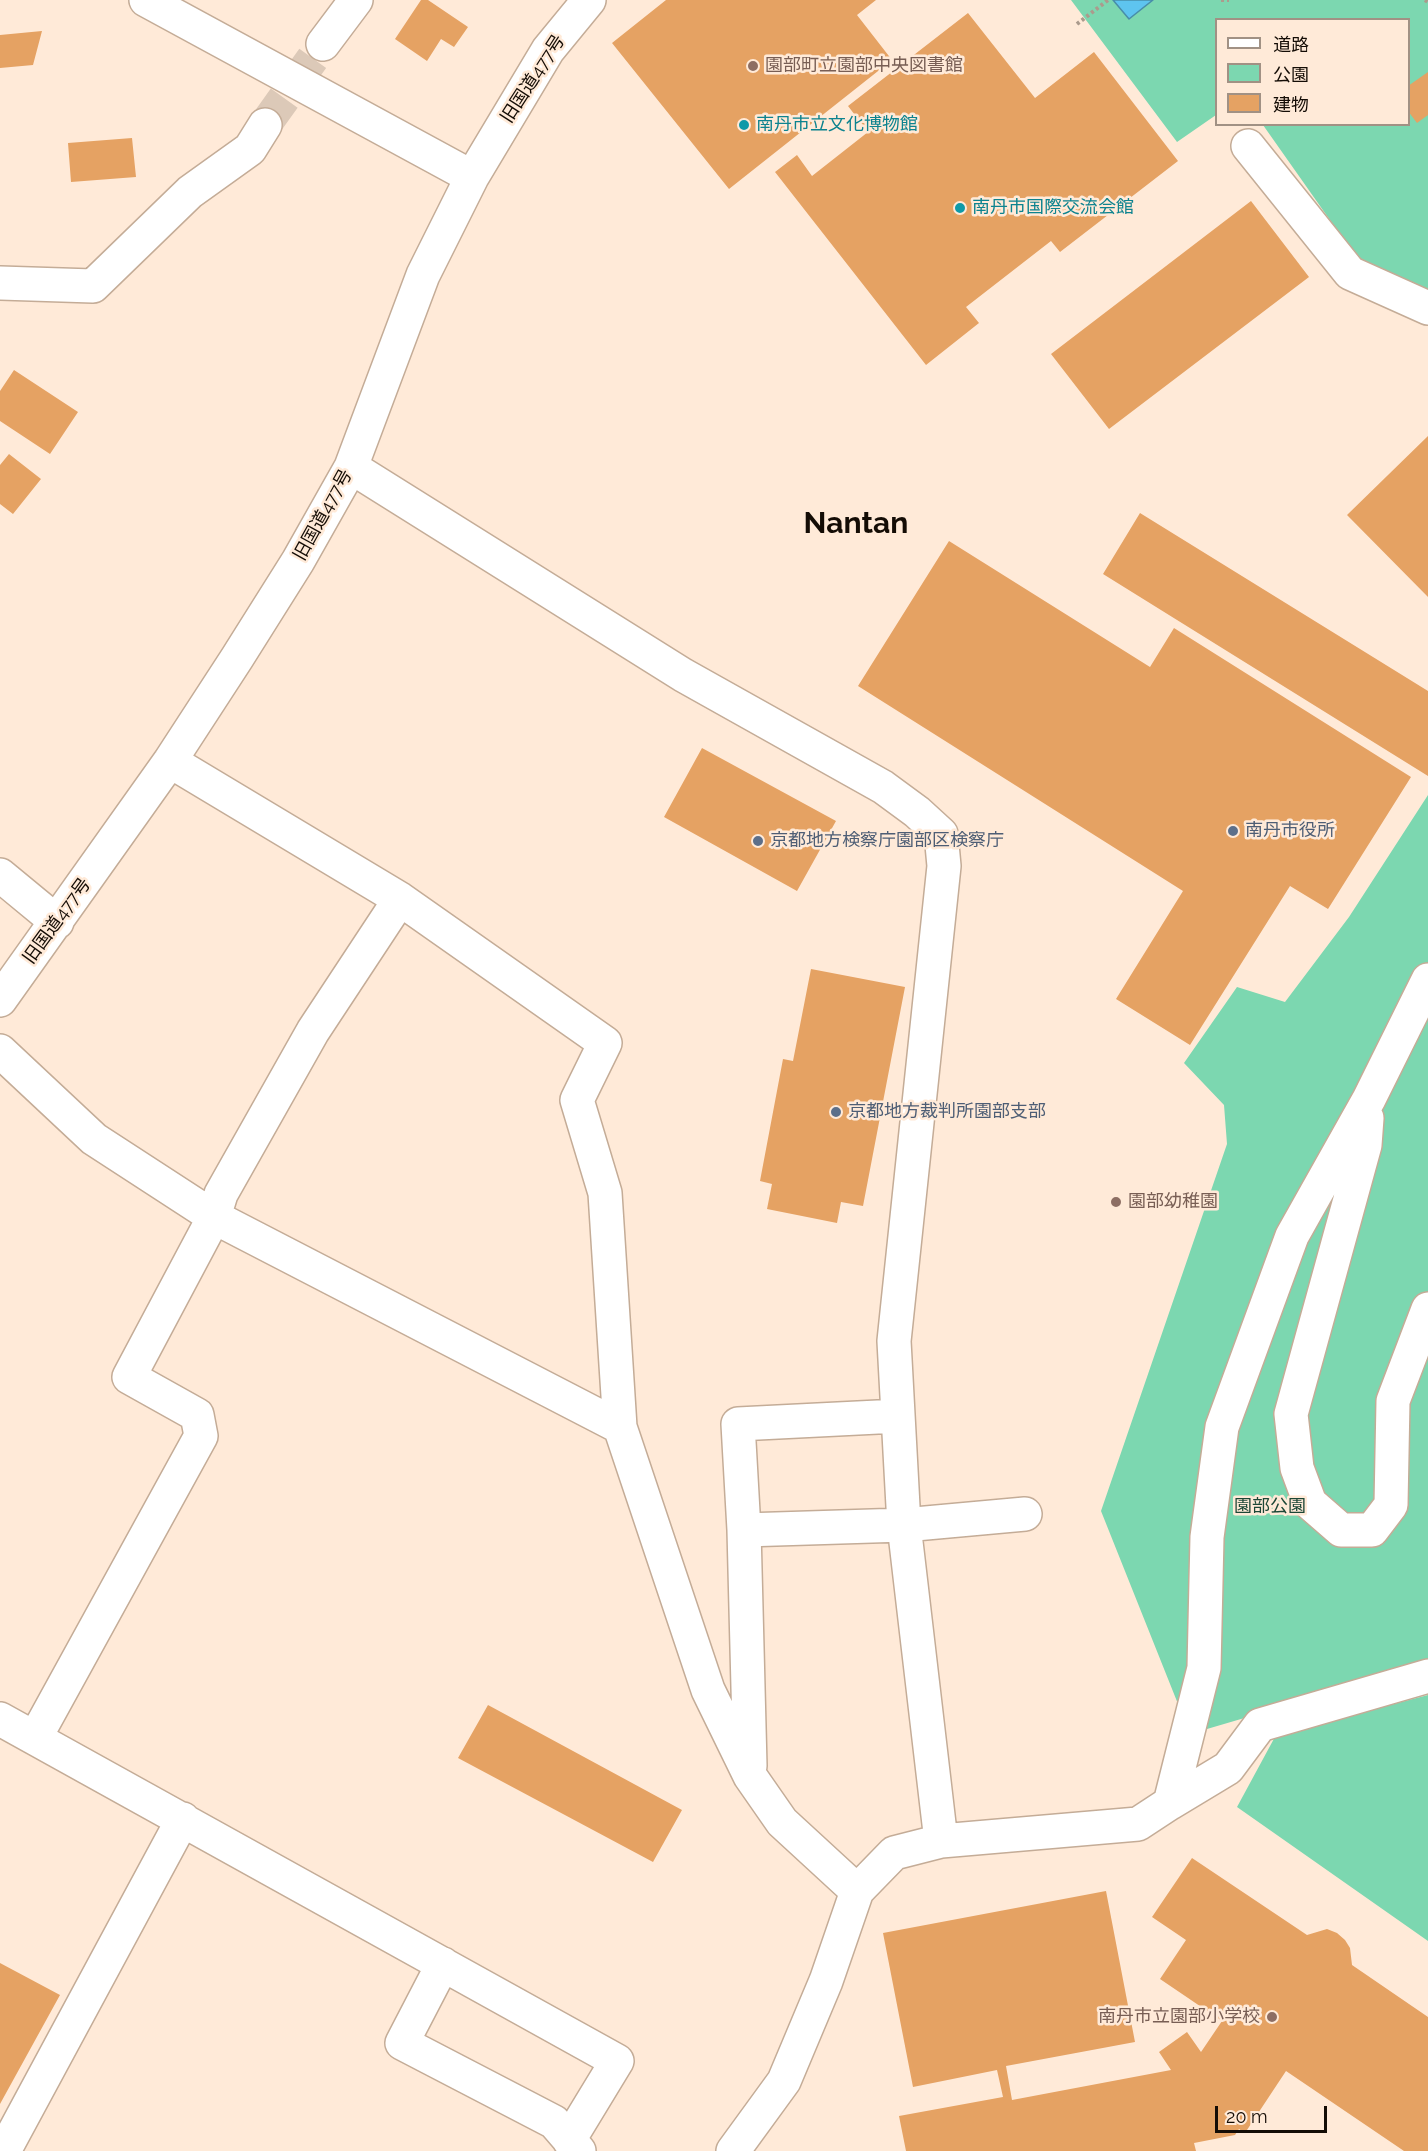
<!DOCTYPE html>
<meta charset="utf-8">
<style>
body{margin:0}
#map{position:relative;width:1428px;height:2151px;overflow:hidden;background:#ffead8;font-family:Raleway,"Noto Sans JP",sans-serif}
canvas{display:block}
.legend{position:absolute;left:1215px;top:18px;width:195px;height:108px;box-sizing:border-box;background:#ffead8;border:2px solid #a19184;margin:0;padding:8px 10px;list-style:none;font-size:18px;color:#140c05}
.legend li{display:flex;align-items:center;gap:12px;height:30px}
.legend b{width:30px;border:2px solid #a19184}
.scale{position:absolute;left:1215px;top:2106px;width:112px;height:27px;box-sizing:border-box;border:3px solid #140c05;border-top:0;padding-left:8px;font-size:18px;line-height:21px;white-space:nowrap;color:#140c05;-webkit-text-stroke:4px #ffead8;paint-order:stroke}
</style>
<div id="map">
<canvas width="1428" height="2151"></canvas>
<ul class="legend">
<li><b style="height:8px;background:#fff"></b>道路</li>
<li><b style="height:16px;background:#7cd7b0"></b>公園</li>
<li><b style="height:16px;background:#e5a263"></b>建物</li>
</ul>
<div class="scale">20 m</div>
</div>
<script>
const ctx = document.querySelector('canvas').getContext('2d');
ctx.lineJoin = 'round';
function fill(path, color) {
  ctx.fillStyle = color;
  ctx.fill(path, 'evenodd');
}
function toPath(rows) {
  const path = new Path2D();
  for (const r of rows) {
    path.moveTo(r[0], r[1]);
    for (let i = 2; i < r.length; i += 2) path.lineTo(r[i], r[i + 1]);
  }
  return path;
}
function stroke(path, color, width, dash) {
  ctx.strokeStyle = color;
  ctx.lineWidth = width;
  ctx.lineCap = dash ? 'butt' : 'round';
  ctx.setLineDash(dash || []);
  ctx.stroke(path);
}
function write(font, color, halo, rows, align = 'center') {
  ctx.font = font + ' Raleway,"Noto Sans JP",sans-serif';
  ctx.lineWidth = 5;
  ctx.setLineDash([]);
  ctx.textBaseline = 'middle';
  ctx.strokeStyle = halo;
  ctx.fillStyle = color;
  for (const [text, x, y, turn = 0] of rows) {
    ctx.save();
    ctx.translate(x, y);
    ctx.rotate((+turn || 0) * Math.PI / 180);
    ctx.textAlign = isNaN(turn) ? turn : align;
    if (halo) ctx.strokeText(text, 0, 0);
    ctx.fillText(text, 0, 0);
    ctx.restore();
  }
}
fill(toPath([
 [1071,0,1428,0,1428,302,1363,267,1263,125,1408,124,1408,20,1216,20,1216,115,1177,142],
 [1428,795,1428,1664,1190,1734,1101,1511,1227,1144,1224,1105,1184,1063,1237,987,1285,1002,1349,917],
 [1428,1695,1428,1941,1237,1807,1276,1735]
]), '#7cd7b0');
const water = toPath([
 [1113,0,1153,0,1129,19,1113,0]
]);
fill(water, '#5ec4ef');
stroke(water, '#488da9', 1.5);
fill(toPath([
 [421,0,428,0,468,27,454,47,441,39,427,61,395,39],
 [666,0,876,0,857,15,892,60,729,189,612,43],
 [968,13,1035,98,1094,52,1178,161,1060,252,1051,241,966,307,979,323,926,365,775,172,797,155,812,176,868,132,848,106],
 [42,31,33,65,0,68,0,35],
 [1428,72,1428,115,1417,123,1408,111,1408,86],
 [132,138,136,177,71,182,68,143],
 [1251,201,1309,277,1109,429,1051,354],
 [14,370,78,412,50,454,0,421,0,391],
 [1428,436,1428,597,1347,515],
 [9,454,41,479,13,514,0,504,0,465],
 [1140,513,1428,691,1428,776,1103,574],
 [949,541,1150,667,1174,628,1411,777,1328,909,1290,886,1190,1045,1116,999,1183,891,858,686],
 [702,748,836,821,797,891,664,817],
 [811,969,905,987,863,1206,841,1202,837,1223,767,1209,772,1184,760,1181,783,1059,793,1061],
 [488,1705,682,1810,653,1862,458,1758],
 [1192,1858,1307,1935,1327,1929,1337,1933,1345,1940,1350,1948,1352,1965,1428,2017,1428,2151,1404,2151,1286,2071,1245,2133,1239,2129,1235,2135,1194,2143,1196,2151,906,2151,899,2116,1003,2097,997,2070,913,2087,883,1933,1106,1891,1135,2042,1006,2066,1012,2100,1171,2070,1159,2052,1187,2032,1201,2052,1222,2021,1160,1979,1186,1940,1152,1917],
 [0,1963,60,1995,0,2104]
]), '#e5a263');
stroke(toPath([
 [265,125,323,44]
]), '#dcc9b8', 33, [33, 16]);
const minor = toPath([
 [146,0,472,177],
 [323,44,356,0],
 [1248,146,1350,273,1428,308],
 [0,283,93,286,190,192,250,149,265,125],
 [351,467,683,675,883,787,917,812,941,834,944,866,894,1341,904,1525,941,1841],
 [170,761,400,899,605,1043,577,1100,605,1193,620,1427,708,1690,750,1776,782,1822,857,1891],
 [0,875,57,922],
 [0,1000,170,761,237,658,298,561,351,467,423,275,472,177,548,50,589,0],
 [0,1051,94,1139,214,1217,620,1427],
 [1367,1118,1365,1145,1291,1414,1297,1468,1310,1503,1341,1530,1372,1530,1391,1505,1393,1401,1428,1309],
 [744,1530,904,1525,1025,1514],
 [0,1719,617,2061,569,2140],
 [35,1738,201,1436,197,1415,129,1377,214,1217,221,1194,313,1031,400,899],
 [750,1766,744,1530,738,1424,898,1416],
 [1170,1803,1228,1768,1260,1725,1428,1676],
 [443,1964,402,2043,554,2122,579,2151],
 [4,2151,183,1819],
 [733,2151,784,2081,826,1981,857,1891,894,1853,941,1841,1138,1824,1170,1803,1204,1668,1207,1537,1222,1427,1292,1236,1369,1099,1428,980]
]);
stroke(minor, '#c4ac97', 36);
stroke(toPath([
 [1221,0,1229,0],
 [1425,0,1428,2],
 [1077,24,1108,0]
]), '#ab9b8d', 4, [3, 3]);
stroke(minor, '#fff', 33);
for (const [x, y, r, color] of [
 [753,66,6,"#8d6e63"],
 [744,125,6,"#0f9aa8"],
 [960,208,6,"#0f9aa8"],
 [1233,831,6,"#5c6f8a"],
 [758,841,6,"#5c6f8a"],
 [836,1112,6,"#5c6f8a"],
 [1116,1202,6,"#8d6e63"],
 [1272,2017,6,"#8d6e63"]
]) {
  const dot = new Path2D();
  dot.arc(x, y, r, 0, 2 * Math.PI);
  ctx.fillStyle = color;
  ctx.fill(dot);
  stroke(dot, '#ffead8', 2);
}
write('18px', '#785e54', '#ffead8', [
 ["園部町立園部中央図書館",765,66],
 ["園部幼稚園",1128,1202],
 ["南丹市立園部小学校",1260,2017,"right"]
], 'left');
write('18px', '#140c05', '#ffead8', [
 ["旧国道477号",533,79,-57],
 ["旧国道477号",323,515,-61],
 ["旧国道477号",57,921,-54]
]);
write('18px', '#0d838f', '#ffead8', [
 ["南丹市立文化博物館",756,125],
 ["南丹市国際交流会館",972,208]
], 'left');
write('18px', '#4e5e75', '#ffead8', [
 ["南丹市役所",1245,831],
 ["京都地方検察庁園部区検察庁",770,841],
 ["京都地方裁判所園部支部",848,1112]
], 'left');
write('18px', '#1c4736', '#ffead8', [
 ["園部公園",1270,1507]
]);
write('bold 30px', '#140c05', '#ffead8', [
 ["Nantan",856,524]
]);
</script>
